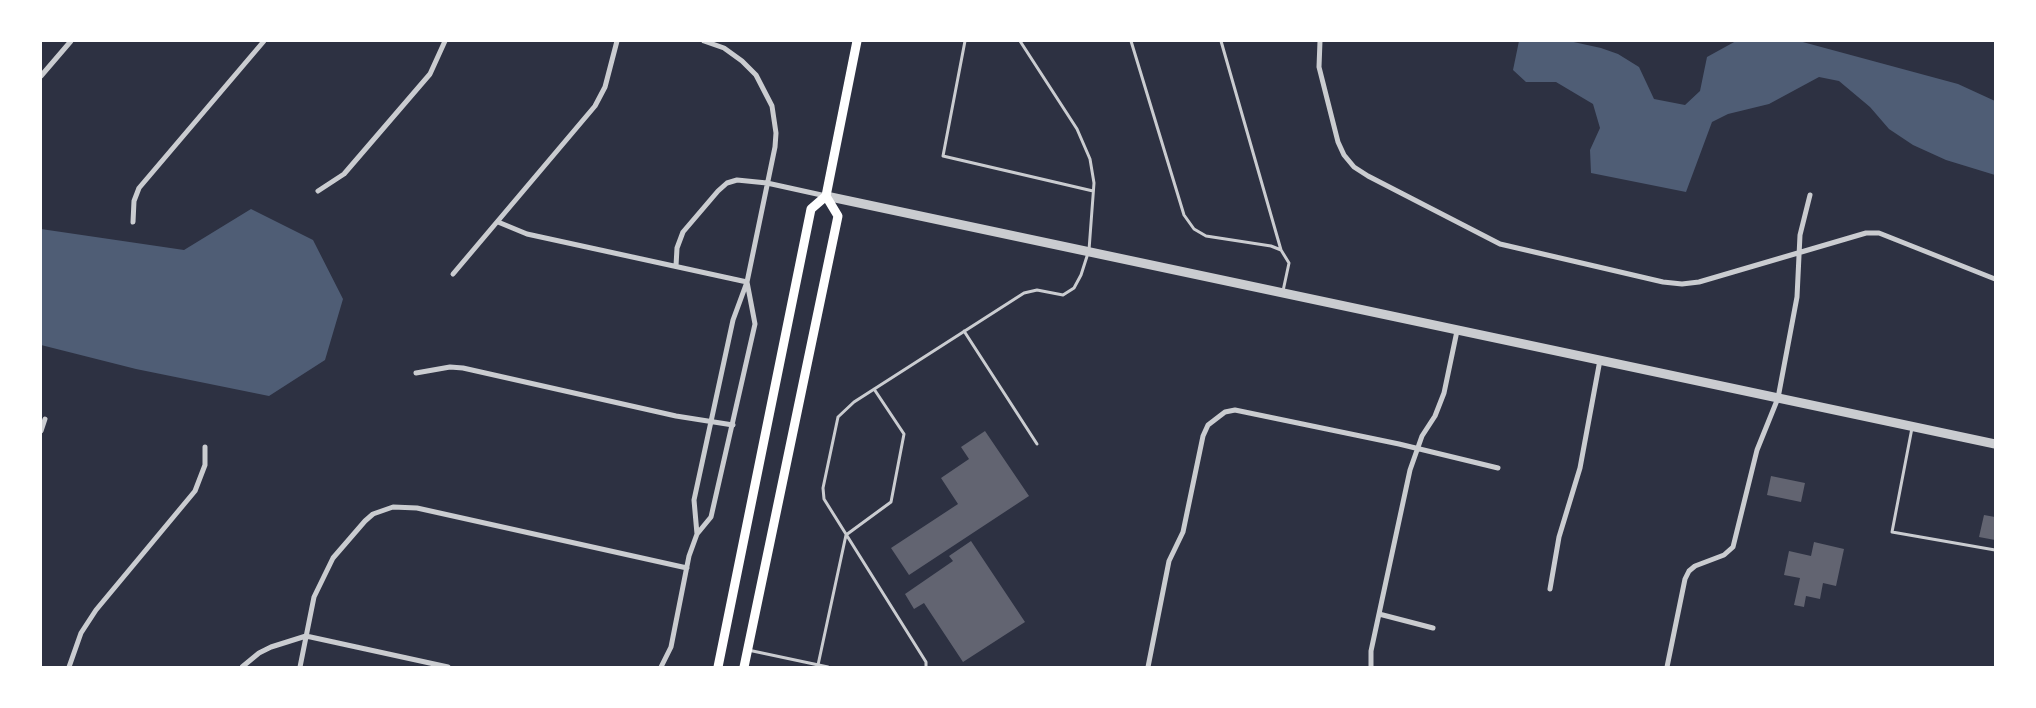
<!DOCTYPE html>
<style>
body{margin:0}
#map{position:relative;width:2036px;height:708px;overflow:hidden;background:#2d3142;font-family:"Alegreya Sans",sans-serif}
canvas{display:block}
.frame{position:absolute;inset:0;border:42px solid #fff;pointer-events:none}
</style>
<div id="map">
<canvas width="2036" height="708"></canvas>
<div class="frame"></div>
</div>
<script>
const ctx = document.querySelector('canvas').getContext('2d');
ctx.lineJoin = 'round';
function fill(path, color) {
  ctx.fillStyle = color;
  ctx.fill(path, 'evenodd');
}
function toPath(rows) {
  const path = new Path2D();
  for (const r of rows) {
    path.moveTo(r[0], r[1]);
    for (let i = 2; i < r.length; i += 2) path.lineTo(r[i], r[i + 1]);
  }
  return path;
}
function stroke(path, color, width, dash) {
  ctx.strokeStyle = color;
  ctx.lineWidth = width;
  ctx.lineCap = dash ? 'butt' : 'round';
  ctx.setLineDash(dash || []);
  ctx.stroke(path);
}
fill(toPath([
 [1519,41,1569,41,1601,48,1618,54,1639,67,1654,99,1685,105,1700,91,1707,57,1736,41,1799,41,1958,84,1995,101,1995,175,1946,160,1913,145,1889,129,1870,107,1839,81,1819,77,1769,104,1728,114,1712,122,1686,192,1591,173,1590,150,1600,128,1593,104,1556,82,1526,82,1513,70],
 [251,209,313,240,343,299,325,360,269,396,136,369,41,345,41,229,184,250]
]), '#4f5d75');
fill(toPath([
 [985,431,1029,496,909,575,891,548,958,504,941,478,969,459,961,447],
 [1771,476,1805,483,1801,502,1767,495],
 [1984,515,1995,517,1995,540,1979,537],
 [971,541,1025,622,963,662,924,603,914,609,905,594,953,561,949,556],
 [1814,542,1844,549,1836,586,1823,583,1820,599,1806,596,1804,607,1794,605,1800,578,1784,575,1789,551,1811,556]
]), '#626471');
stroke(toPath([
 [965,41,943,156,1093,191],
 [1131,41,1184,215,1194,229,1206,236,1271,246,1281,250],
 [1221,41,1281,250,1289,263,1283,291],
 [964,331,1037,444],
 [1912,428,1892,532,1995,550],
 [748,650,828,667],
 [818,665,846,535,891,502,904,434,874,389],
 [926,667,926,662,824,499,823,488,838,417,854,402,1024,293,1037,290,1063,295,1074,288,1081,275,1089,250,1094,183,1090,159,1077,129,1020,41]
]), '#caccd0', 3);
stroke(toPath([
 [1320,41,1319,67,1338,142,1344,155,1354,167,1368,176,1500,244,1663,282,1682,284,1699,282,1866,233,1879,233,1995,279],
 [41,76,71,41],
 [318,191,344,174,430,74,445,41],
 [133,222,134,201,139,188,264,41],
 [498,222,527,234,747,282],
 [676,266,677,248,683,232,718,191,727,183,737,180,767,183,826,196],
 [453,274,595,106,605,87,617,41],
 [416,373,450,367,463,368,676,416,733,425],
 [41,431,45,419],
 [697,534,694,500,733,320,747,282,775,147,776,133,772,106,756,75,742,61,724,48,704,41],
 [1550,589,1559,537,1580,468,1600,360],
 [1379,614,1433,628],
 [69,667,81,633,96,610,195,491,205,465,205,447],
 [242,667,259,653,271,647,306,636,448,667],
 [300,667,314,597,333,558,365,521,373,514,393,507,417,508,687,568],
 [661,667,671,647,689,556,697,534,711,517,755,324,747,282],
 [1148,667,1169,561,1183,532,1203,436,1208,425,1225,412,1235,410,1399,444,1498,468],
 [1371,667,1371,651,1410,470,1422,436,1435,416,1444,393,1457,331],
 [1667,667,1685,579,1689,571,1695,566,1724,555,1733,547,1757,450,1778,398,1797,297,1800,235,1810,195]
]), '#caccd0', 5);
stroke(toPath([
 [826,196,1995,444]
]), '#caccd0', 9);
stroke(toPath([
 [718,667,811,209,826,196,857,41],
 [744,667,838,216,826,196]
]), '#fff', 9);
</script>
